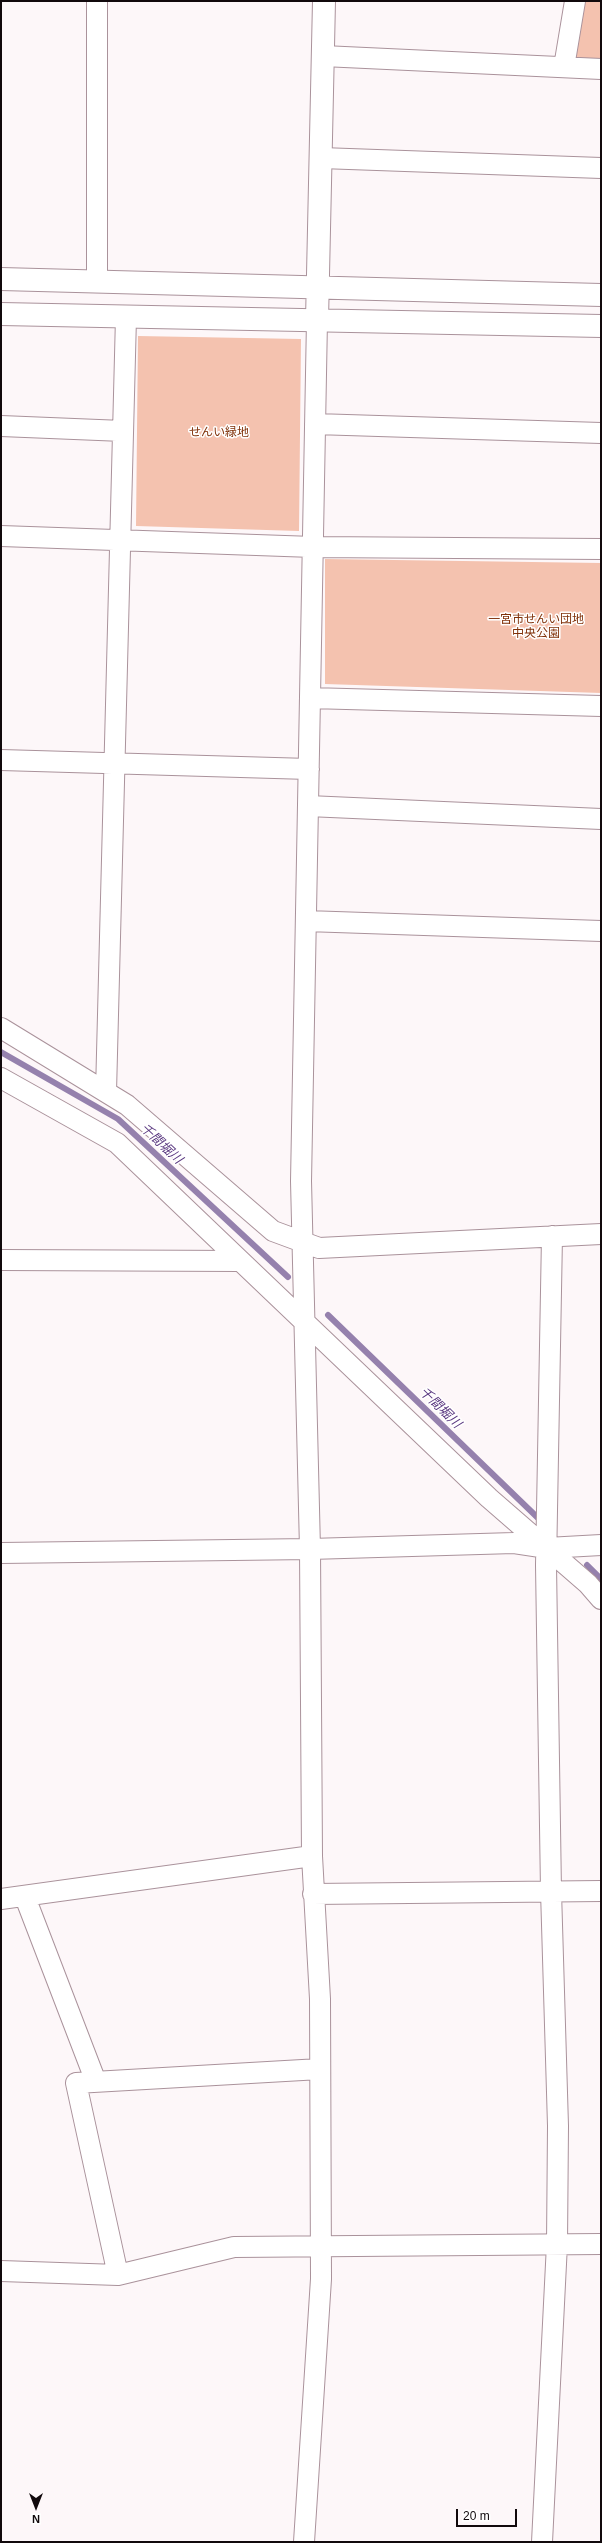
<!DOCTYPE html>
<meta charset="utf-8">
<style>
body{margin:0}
#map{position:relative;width:602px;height:2543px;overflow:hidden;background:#fdf7f9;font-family:Arial,sans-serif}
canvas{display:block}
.frame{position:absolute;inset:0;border:2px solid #11090c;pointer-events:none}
.north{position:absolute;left:16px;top:2487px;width:40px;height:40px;-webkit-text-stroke:3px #fff;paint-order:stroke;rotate:180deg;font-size:11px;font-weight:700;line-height:16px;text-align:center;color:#11090c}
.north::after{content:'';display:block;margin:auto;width:14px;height:18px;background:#11090c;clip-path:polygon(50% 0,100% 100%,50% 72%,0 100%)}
.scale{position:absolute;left:456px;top:2509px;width:61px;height:18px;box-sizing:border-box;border:2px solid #11090c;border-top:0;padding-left:5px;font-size:12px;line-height:14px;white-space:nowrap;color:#11090c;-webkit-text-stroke:3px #fff;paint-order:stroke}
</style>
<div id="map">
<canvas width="602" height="2543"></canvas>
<div class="frame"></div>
<div class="north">N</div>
<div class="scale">20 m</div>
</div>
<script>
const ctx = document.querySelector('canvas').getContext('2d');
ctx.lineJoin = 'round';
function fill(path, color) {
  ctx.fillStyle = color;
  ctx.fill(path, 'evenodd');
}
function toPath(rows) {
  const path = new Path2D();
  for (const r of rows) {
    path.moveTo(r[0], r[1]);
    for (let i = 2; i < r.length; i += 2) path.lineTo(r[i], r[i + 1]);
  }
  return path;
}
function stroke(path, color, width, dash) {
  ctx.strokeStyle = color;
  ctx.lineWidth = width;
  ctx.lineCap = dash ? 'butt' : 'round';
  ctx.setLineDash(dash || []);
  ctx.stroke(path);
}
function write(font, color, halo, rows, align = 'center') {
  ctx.font = font + ' Arial,"Noto Sans JP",sans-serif';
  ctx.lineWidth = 3;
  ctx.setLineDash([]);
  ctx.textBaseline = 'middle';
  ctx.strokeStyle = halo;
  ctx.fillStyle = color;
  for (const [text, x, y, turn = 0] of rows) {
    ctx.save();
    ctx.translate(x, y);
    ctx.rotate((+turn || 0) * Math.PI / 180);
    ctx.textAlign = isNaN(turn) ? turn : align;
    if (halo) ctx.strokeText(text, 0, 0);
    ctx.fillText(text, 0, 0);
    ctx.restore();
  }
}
fill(toPath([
 [581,1,601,1,601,61,573,60],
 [138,336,301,339,299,531,136,526],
 [325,559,601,563,601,693,325,684]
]), '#f4c2af');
stroke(toPath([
 [1,1052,118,1119,288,1277],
 [328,1315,538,1518],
 [587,1565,601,1579]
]), '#9581ad', 6);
const street = toPath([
 [97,1,97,281],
 [323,56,601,69],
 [564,67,575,1],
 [321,158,601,168],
 [315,424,601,433],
 [1,426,123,431],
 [1,536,313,547,601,549],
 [310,698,601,706],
 [1,760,309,769],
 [308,806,601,819],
 [306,921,601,931],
 [1,1028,127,1105,273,1231,319,1248,601,1234],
 [1,1078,117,1143,489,1498,588,1584,601,1599],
 [106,1092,126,317],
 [1,1260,240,1261],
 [1,1553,310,1549,514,1543,547,1548,601,1545],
 [313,1894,601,1891],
 [25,1897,96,2082],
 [1,1899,312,1856],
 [1,2271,118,2275,76,2083,320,2069],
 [118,2275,234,2247,601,2244],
 [304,2542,321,2279,320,1999,312,1856,310,1549,301,1181,317,320],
 [542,2542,557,2244,558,2126,551,1891,546,1565,552,1236]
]);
const secondary = toPath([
 [1,279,601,295],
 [1,314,601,326],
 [317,320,324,1]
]);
stroke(street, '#aa929b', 22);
stroke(secondary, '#aa929b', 24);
stroke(street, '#fff', 20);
stroke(secondary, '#fff', 22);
write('12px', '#803109', '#fff', [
 ["せんい緑地",219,433],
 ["一宮市せんい団地",536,620],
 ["中央公園",536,634]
]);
write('italic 13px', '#5a3880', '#fff', [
 ["千間堀川",161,1144,43],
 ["千間堀川",440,1408,44]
]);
</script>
